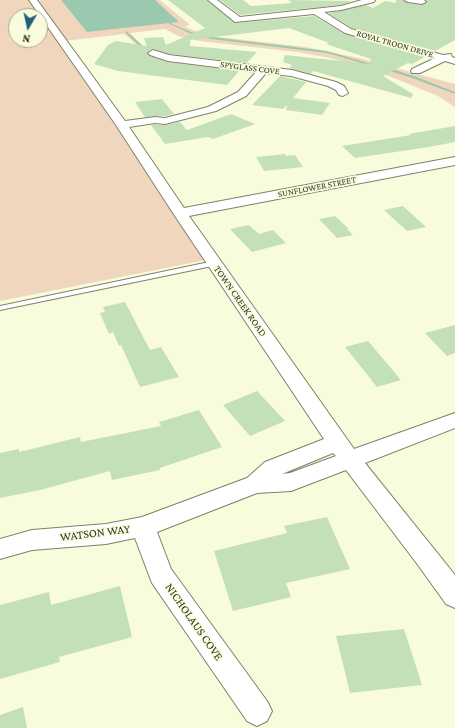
<!DOCTYPE html>
<style>
body{margin:0}
#map{position:relative;width:455px;height:728px;overflow:hidden;background:#f8fcdd;font-family:"Crimson Pro",serif}
canvas{display:block}
.north{position:absolute;left:8px;top:8px;width:40px;height:40px;box-sizing:border-box;background:#f8fcdd;border:1px solid #a8ac94;border-radius:50%;rotate:189deg;font-size:11px;font-weight:700;line-height:16px;text-align:center;color:#313327}
.north::after{content:'';display:block;margin:auto;width:14px;height:18px;background:#245e77;clip-path:polygon(50% 0,100% 100%,50% 72%,0 100%)}
</style>
<div id="map">
<canvas width="455" height="728"></canvas>
<div class="north">N</div>
</div>
<script>
const ctx = document.querySelector('canvas').getContext('2d');
ctx.lineJoin = 'round';
function fill(path, color) {
  ctx.fillStyle = color;
  ctx.fill(path, 'evenodd');
}
function toPath(rows) {
  const path = new Path2D();
  for (const r of rows) {
    path.moveTo(r[0], r[1]);
    for (let i = 2; i < r.length; i += 2) path.lineTo(r[i], r[i + 1]);
  }
  return path;
}
function stroke(path, color, width, dash) {
  ctx.strokeStyle = color;
  ctx.lineWidth = width;
  ctx.lineCap = dash ? 'butt' : 'round';
  ctx.setLineDash(dash || []);
  ctx.stroke(path);
}
function write(font, color, halo, rows, align = 'center') {
  ctx.font = font + ' "Crimson Pro",serif';
  ctx.lineWidth = 3.5;
  ctx.setLineDash([]);
  ctx.textBaseline = 'middle';
  ctx.strokeStyle = halo;
  ctx.fillStyle = color;
  for (const [text, x, y, turn = 0] of rows) {
    ctx.save();
    ctx.translate(x, y);
    ctx.rotate((+turn || 0) * Math.PI / 180);
    ctx.textAlign = isNaN(turn) ? turn : align;
    if (halo) ctx.strokeText(text, 0, 0);
    ctx.fillText(text, 0, 0);
    ctx.restore();
  }
}
fill(toPath([
 [0,0,29,0,211,259,0,301],
 [16,16,40,16,40,40,16,40],
 [38,0,160,0,189,24,189,25,185,27,210,36,306,47,359,58,455,84,455,107,438,96,379,72,330,58,297,52,200,41,178,36,165,29,130,33,145,48,141,48,124,34,64,41]
]), '#f0d6bd');
fill(toPath([
 [61,0,155,0,179,22,87,32]
]), '#9bc9af');
fill(toPath([
 [164,18,166,18,172,24,191,32,211,37,327,51,378,66,376,67,327,53,211,39,189,33,170,24,164,18],
 [126,31,144,47,144,49,142,49,125,32,126,31],
 [388,68,414,76,455,92,455,94,412,78,387,70,387,69,388,68]
]), '#9bc9af');
fill(toPath([
 [168,0,207,0,235,23,314,16,345,34,425,57,412,64,408,63,383,76,413,94,411,98,313,71,311,74,289,68,292,65,283,62,285,55,370,64,371,59,326,44,329,43,289,28,190,40,190,46,257,52,247,63,169,54,153,49,147,53,150,56,168,62,239,71,227,85,118,71,94,64,108,45,116,41,147,46,144,38,163,37,166,45,205,28],
 [220,0,243,0,251,6,292,3,288,0,352,1,341,5,240,15],
 [396,0,403,0,408,3,422,5,427,3,426,0,455,0,455,40,435,51,352,28,328,13,366,5,373,8,385,1,396,3],
 [280,76,306,82,293,98,330,103,322,115,286,110,287,105,283,109,252,105],
 [162,99,174,114,165,116,145,117,135,102],
 [231,114,255,124,213,139,208,137,165,144,151,125,165,125,180,122,187,130],
 [455,126,455,142,429,147,355,158,342,146,411,135,409,134],
 [285,154,286,156,295,155,303,167,264,171,256,157],
 [403,206,426,227,407,231,384,210],
 [335,216,349,229,347,229,353,235,337,238,319,219],
 [249,225,259,234,273,230,286,243,252,252,230,229],
 [125,302,150,350,161,347,179,377,140,387,121,345,119,346,113,332,109,334,100,313,105,312,103,307],
 [455,325,455,353,447,356,425,333],
 [368,341,401,380,377,387,345,347],
 [257,391,285,421,250,436,223,405],
 [199,410,222,447,160,468,160,470,112,480,110,471,40,490,0,498,0,453,19,449,19,452,80,437,81,442,161,426,159,422],
 [327,517,350,569,286,583,291,597,233,611,214,551,287,533,284,526],
 [120,586,132,637,59,657,60,662,0,679,0,605,49,592,51,605],
 [404,629,422,685,350,693,336,636],
 [23,707,27,728,0,728,0,715]
]), '#c4e0b8');
const lane = toPath([
 [214,261,217,261,217,265,0,310,0,306,214,261]
]);
const street = toPath([
 [29,0,37,0,125,121,155,117,165,118,208,107,238,92,256,72,168,61,150,55,148,53,153,50,169,55,292,70,336,82,344,86,348,93,343,96,339,95,336,90,328,86,291,76,266,73,246,96,216,111,165,124,155,123,129,127,184,208,455,157,455,165,189,216,354,449,455,413,455,428,365,463,455,575,455,608,446,604,418,565,346,470,291,491,257,493,157,532,171,569,267,701,272,711,267,721,257,726,247,721,152,583,135,538,106,544,32,550,0,559,0,539,32,530,106,524,142,517,247,478,265,462,324,439,173,213,116,125,29,0],
 [333,453,336,456,290,473,282,474,333,453],
 [208,0,217,0,240,17,341,6,362,0,375,0,374,2,341,10,324,12,351,29,443,55,451,54,452,57,455,58,455,64,445,61,420,73,412,73,411,71,412,69,435,58,345,33,314,14,235,22,208,0],
 [404,0,424,0,426,2,422,4,408,2,404,0]
]);
stroke(lane, '#7e8265', 2);
stroke(street, '#7e8265', 2);
fill(lane, '#fff');
fill(street, '#fff');
write('9px', '#313327', '#f8fcdd', [
 ["ROYAL TROON DRIVE",395,44,16],
 ["SPYGLASS COVE",250,68,7],
 ["SUNFLOWER STREET",317,187,-11]
]);
write('10px', '#313327', '#f8fcdd', [
 ["TOWN CREEK ROAD",240,301,55]
]);
write('12px', '#313327', '#f8fcdd', [
 ["WATSON WAY",95,533,-7],
 ["NICHOLAUS COVE",194,622,55]
]);
</script>
